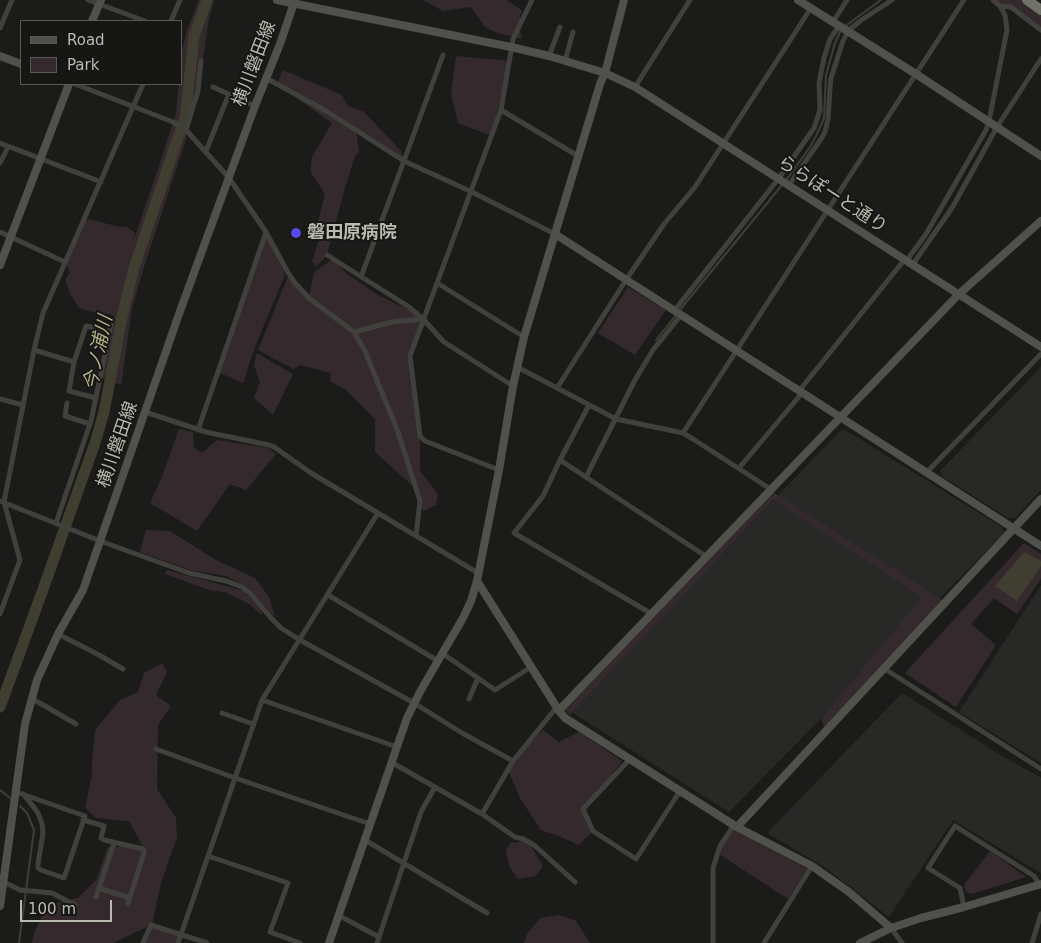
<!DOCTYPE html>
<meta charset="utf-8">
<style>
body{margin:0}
#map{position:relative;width:1041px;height:943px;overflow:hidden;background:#1b1c1a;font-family:"DejaVu Sans",sans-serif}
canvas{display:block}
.legend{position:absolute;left:20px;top:20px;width:162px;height:65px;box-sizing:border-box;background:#161715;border:1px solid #575952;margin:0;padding:6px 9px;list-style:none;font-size:15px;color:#b9bbae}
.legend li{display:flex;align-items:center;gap:10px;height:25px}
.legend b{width:25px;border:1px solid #575952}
.scale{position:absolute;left:20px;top:900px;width:92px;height:22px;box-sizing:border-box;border:2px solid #b9bbae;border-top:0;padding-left:6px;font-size:15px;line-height:18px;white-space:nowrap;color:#b9bbae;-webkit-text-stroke:4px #161715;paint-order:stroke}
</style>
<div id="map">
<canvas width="1041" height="943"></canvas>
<ul class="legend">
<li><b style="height:6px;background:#4f514a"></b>Road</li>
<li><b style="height:14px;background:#342a2e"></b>Park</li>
</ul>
<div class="scale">100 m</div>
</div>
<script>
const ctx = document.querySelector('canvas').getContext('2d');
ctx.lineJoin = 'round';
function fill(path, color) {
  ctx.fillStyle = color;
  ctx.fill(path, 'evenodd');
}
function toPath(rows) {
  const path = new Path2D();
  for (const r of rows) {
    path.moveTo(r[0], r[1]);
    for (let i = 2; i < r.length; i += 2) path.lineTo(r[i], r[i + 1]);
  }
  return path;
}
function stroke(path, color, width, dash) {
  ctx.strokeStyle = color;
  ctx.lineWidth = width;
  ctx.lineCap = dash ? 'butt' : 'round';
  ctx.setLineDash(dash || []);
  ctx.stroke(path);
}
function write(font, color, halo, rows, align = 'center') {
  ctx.font = font + ' "DejaVu Sans","Noto Sans JP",sans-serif';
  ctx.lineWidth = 4;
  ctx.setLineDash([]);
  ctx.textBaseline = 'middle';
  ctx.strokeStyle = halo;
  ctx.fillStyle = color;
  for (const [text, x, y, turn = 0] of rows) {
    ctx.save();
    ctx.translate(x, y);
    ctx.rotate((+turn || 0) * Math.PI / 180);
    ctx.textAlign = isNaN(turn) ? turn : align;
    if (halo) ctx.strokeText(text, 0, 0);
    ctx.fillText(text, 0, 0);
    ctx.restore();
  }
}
fill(toPath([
 [1041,367,1041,490,1015,518,1008,518,942,476,940,471],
 [845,430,1002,527,1004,533,729,812,573,713,572,709,840,431],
 [1041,585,1041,763,959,712],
 [902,693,994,751,1041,778,1041,873,953,820,889,917,826,868,767,833]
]), '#282926');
fill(toPath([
 [199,0,214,0,208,24,198,93,185,142,145,264,132,308,121,385,100,377,114,315,97,313,79,308,71,295,65,280,70,272,65,262,83,222,88,219,116,226,127,227,135,233,133,242,158,169,176,113,179,84,181,84,181,56,187,30],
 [423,0,505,0,508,1,523,11,520,15,520,30,522,39,498,33,485,27,471,7,443,11],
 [993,0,1022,0,1041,14,1041,27,1011,7,1000,6],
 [456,56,509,61,492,136,458,123,451,93],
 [283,70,342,95,348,106,364,112,401,151,404,161,356,130,359,152,355,156,345,188,327,255,317,266,312,262,322,230,318,222,325,194,310,171,312,157,332,123,277,84],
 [266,232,285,275,254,349,243,383,218,372],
 [333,259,347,274,378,295,428,319,410,356,413,376,413,403,420,436,420,471,438,494,436,505,423,511,415,488,375,452,375,419,346,390,330,381,331,373,300,365,293,369,258,350,289,274,309,297,314,272],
 [628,287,666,310,635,355,598,333],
 [257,353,293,374,273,415,254,398,260,382,254,365],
 [179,429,193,432,194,447,202,453,217,440,269,448,276,454,246,490,230,484,197,531,150,503,161,479],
 [773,492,943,600,825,729,821,719,922,597,773,500,570,715,562,707],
 [146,530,170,531,216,560,255,578,269,597,275,617,261,603,250,589,226,576,190,570,140,552],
 [1024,543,1041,554,1041,579,1017,614,994,598,971,624,996,645,956,707,905,673],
 [167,570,244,591,261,609,263,616,249,604,225,592,209,590,165,574],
 [162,663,167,672,156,695,171,706,158,725,157,789,176,818,177,837,161,883,152,924,181,934,178,943,143,943,151,925,113,943,32,943,34,933,47,905,78,898,96,880,108,847,130,846,146,852,129,821,96,818,85,808,92,774,92,762,95,730,120,700,138,692,144,673],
 [543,730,559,742,579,732,622,761,597,794,583,809,593,831,579,845,559,836,541,830,520,798,508,770,526,745],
 [735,829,807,869,788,899,719,854,722,843],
 [528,841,543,866,536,876,518,879,509,866,506,851,510,843],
 [990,851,1026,877,972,894,966,892,964,885],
 [560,915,576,921,590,943,524,943,527,934,540,918]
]), '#342a2e');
fill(toPath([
 [1024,552,1041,561,1041,566,1017,601,995,586]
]), '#403e31');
stroke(toPath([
 [844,27,881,0],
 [785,181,790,175,810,147,817,134,824,118,826,75,835,43,841,30],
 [679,311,782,185],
 [656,340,676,315],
 [0,790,10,798],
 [19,943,34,830,27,813,20,806]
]), '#403e31', 2);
stroke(toPath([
 [0,707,41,595,95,443,104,412,123,312,134,268,177,140,185,119,194,36,207,0]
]), '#403e31', 11);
stroke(toPath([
 [88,0,145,21],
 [1000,6,1011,7,1041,30],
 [171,21,180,0],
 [833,22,847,0],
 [0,28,12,0],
 [549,56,560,27],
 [565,61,573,32],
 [266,78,326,111,404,161,472,192,555,234],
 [75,84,173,122,186,130,229,178,266,232,287,271,295,283,310,299,354,332,365,351,398,432,420,501,416,536],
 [213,87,255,106],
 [635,87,690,0],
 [501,110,578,156],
 [186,130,198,91,201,61],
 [0,143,101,182],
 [206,151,229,94],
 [0,163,8,147],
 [789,185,821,139,825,132,828,119,830,88,831,78,843,41,848,31,860,21,892,0],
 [0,232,65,262],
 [327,255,409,307,423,319,444,342,513,386],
 [907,260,926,234,986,130,989,121,1007,30,1005,15,1000,6,993,0],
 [913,264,952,208,997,127,1041,59],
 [361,277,443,55],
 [437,283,524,337],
 [674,311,779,178,814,128,820,110,819,83,824,58,830,39,839,26],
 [354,332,392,322,423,319],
 [34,350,74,362],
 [517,367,616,419,683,433,693,439,772,490],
 [557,388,626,280,664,224,695,187,811,8],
 [799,391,905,259],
 [96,398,69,391,74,362,86,326,109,331],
 [0,399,23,405],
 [67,403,65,416,90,424],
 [589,405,560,460,707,557],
 [145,412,206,432,269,445,274,447,311,473,478,573],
 [198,430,266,232],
 [683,433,964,0],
 [560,460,543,496,514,533,652,614],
 [739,468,802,393],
 [499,470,425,441,420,436,410,356,501,110,513,39,532,0],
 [926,473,1041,354],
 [586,477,635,380,653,350,681,315],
 [0,501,100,541,189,573,226,581,242,587,250,593,271,618,281,628,300,640,414,703,462,733,513,761],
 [56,523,91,421,111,325],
 [328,595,438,661],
 [0,614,20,560,4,502,34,350,43,313,143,84],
 [58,634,99,655,123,669],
 [442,653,495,690,531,667],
 [885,669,1041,769],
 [31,698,76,724],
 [469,699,478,678],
 [262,700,397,747],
 [222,713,253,724],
 [156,749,235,778,370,824],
 [630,759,583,809,593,831,636,859,680,791],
 [391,762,482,814,515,837,523,839,534,845,575,882],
 [16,792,85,816,64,878,41,870,38,868,38,864,43,833,42,824,38,813,32,805,23,794],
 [482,814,513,761,556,708],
 [83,820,104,826,101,838,104,840,143,849,144,851,144,853,128,903],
 [365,840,487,913],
 [208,856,288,883,270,932,300,943],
 [4,882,20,890,52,893,75,905],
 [99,888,130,898],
 [96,897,114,843],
 [964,907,960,888,928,868,955,826,1034,876,1039,884],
 [338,915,379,937],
 [891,928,902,943],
 [143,943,151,925,207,943],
 [178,943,262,700,378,513],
 [377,943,421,812,435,787],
 [713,943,713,868,720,846,734,825],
 [764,943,812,866],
 [1032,943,1041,914]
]), '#40413c', 5);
stroke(toPath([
 [277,0,511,47,549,56,605,73,635,87,1041,347],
 [798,0,916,74,1041,156],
 [92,21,101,0],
 [0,56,21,64],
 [555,234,1041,546],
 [0,265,69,84],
 [477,581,559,711,565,718,737,827,812,866,849,892,891,928],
 [559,711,562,707,958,295,1041,221],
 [737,827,1041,499],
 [0,906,25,724,37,680,58,634,83,590,179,314,255,106,280,44,295,0],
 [329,943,407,718,421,690,463,618,471,601,477,581,499,470,513,386,524,337,600,84,605,73,624,0],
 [860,943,891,928,921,918,964,907,1041,884]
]), '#4f514a', 8);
stroke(toPath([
 [1027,0,1041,10]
]), '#707268', 10);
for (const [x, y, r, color] of [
 [296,233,6,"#5949e6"]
]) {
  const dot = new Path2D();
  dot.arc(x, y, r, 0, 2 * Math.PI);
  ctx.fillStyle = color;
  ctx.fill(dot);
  stroke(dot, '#161715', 2);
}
write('18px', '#b9bbae', '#161715', [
 ["横川磐田線",255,64,-69],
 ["ららぽーと通り",832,195,33],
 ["横川磐田線",118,445,-71]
]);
write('bold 18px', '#b9bbae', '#161715', [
 ["磐田原病院",307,233]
], 'left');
write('italic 19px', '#b3af88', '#161715', [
 ["今ノ浦川",99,353,-78]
]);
</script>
